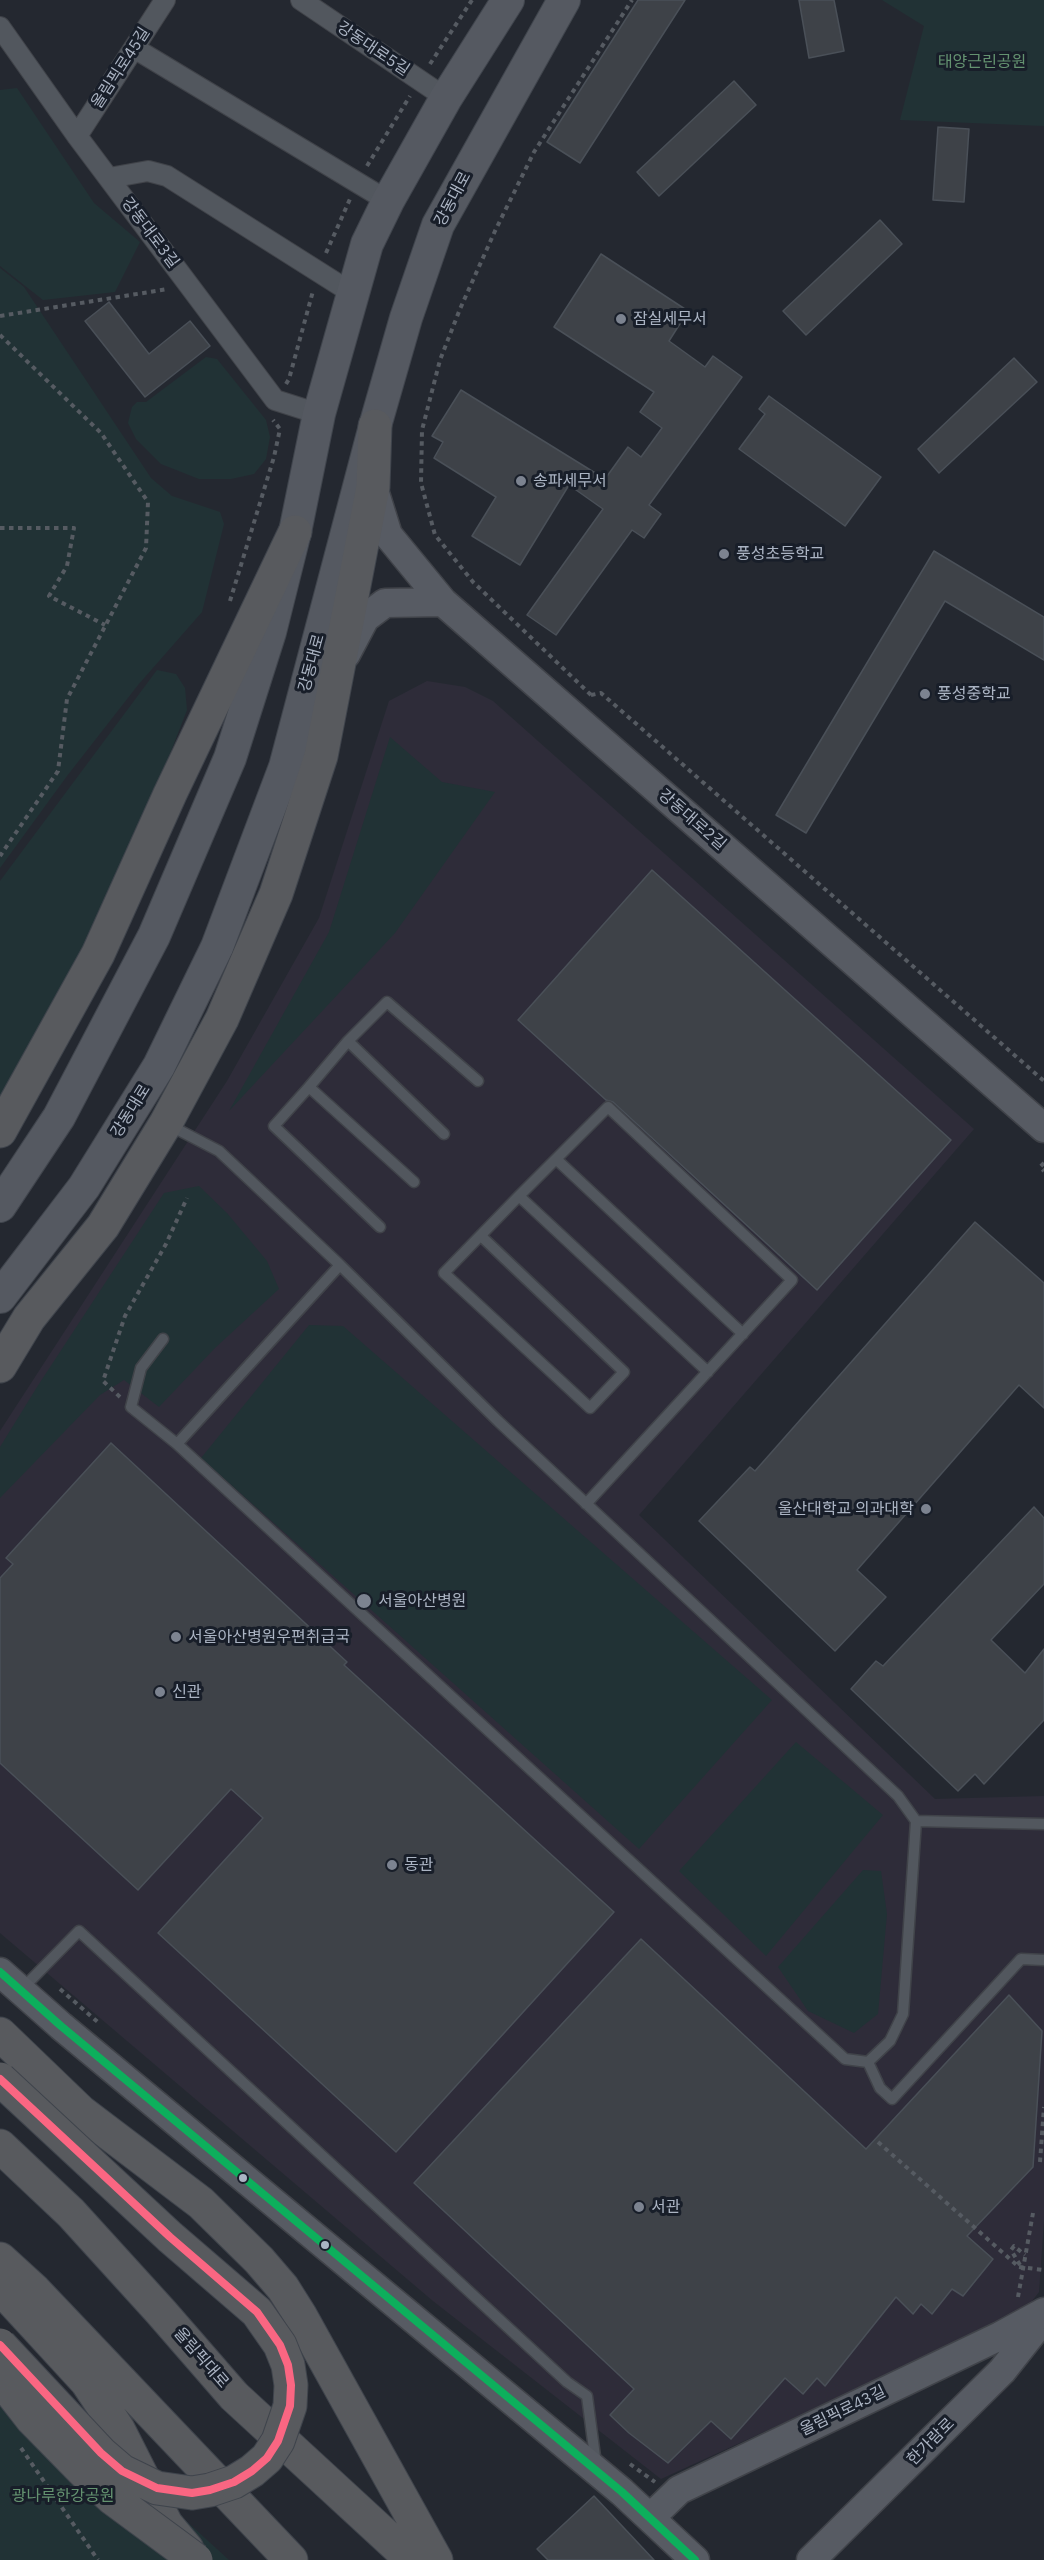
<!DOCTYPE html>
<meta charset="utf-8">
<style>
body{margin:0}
canvas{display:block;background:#242830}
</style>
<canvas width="1044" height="2560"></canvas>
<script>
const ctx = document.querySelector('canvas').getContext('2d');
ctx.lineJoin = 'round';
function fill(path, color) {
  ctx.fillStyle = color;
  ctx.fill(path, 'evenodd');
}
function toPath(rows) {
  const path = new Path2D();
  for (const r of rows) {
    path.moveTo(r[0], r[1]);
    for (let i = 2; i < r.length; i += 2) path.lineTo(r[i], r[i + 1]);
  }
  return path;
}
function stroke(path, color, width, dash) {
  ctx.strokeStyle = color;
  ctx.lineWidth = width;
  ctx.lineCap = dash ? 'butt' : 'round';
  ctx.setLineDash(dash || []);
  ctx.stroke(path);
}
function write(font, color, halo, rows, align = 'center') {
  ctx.font = font + ' "IBM Plex Sans","Noto Sans KR",sans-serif';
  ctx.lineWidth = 6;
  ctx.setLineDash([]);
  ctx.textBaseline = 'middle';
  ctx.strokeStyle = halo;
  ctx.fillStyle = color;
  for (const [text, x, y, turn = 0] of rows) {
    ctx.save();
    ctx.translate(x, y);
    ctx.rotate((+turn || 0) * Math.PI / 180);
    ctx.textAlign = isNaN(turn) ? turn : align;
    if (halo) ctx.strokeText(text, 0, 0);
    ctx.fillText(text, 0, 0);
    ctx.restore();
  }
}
fill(toPath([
 [427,681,465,687,493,701,974,1129,639,1515,935,1799,1044,1796,1044,2220,1039,2292,1022,2314,661,2479,433,2301,0,1933,0,1431,227,1081,319,918,389,701]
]), '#2e2c39');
fill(toPath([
 [882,0,1044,0,1044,126,900,120,924,26],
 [17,88,94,203,140,242,115,292,43,300,0,266,0,90],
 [0,268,24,287,151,478,172,496,220,512,224,524,202,612,138,685,67,776,0,868],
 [206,357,217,359,266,420,270,437,266,459,254,474,231,479,199,479,161,464,136,439,128,423,132,407,137,402,146,402],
 [157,670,176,674,185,688,187,710,92,955,0,1108,0,881],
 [390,737,442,782,495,792,395,933,229,1111,329,932],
 [199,1186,227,1213,267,1261,279,1289,215,1348,159,1407,124,1380,100,1395,0,1498,0,1447,37,1387,164,1193],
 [309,1325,343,1326,772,1700,639,1849,201,1458],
 [796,1742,883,1815,766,1956,679,1871],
 [863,1870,881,1871,887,1914,878,2014,854,2033,808,2011,778,1967],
 [0,2351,78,2422,229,2560,0,2560]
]), '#213235');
const building = toPath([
 [638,0,685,0,580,163,547,142,638,0],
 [799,0,834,0,844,51,809,58,799,0],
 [734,81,756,105,659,196,637,172,734,81],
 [938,127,969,129,964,202,933,200,938,127],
 [880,220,902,244,806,335,783,311,880,220],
 [601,254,688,311,669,341,705,367,713,356,742,377,649,505,661,514,644,538,632,530,556,635,527,615,603,509,569,485,520,565,472,536,496,497,434,458,443,442,432,436,461,390,605,479,628,447,641,457,662,428,640,412,654,392,554,327,601,254],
 [109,302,149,354,190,321,210,346,145,397,85,321,109,302],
 [1014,358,1037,382,939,473,918,449,1014,358],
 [769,396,881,477,845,526,739,449,765,414,759,409,769,396],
 [934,551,1044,617,1044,660,945,601,806,833,776,815,934,551],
 [652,870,951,1140,817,1290,613,1102,606,1100,518,1020,652,870],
 [975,1222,1044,1283,1044,1408,1019,1385,857,1570,886,1597,835,1651,699,1521,750,1467,755,1471,975,1222],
 [111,1443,347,1662,344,1665,614,1912,396,2152,158,1933,263,1818,231,1789,138,1890,0,1763,0,1578,13,1564,6,1558,111,1443],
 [1034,1507,1044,1518,1044,1584,991,1640,1025,1673,1044,1649,1044,1720,984,1784,975,1774,958,1791,851,1689,876,1661,883,1666,1034,1507],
 [641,1939,866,2149,1009,1995,1042,2031,1033,2167,967,2236,993,2259,963,2296,952,2289,932,2314,921,2304,913,2314,896,2297,825,2386,817,2378,803,2394,785,2378,731,2439,711,2421,668,2463,629,2433,610,2415,634,2389,414,2183,641,1939],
 [594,2496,654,2560,548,2560,537,2549,594,2496]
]);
fill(building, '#3e4248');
stroke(building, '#4a5058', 1.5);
const lane = toPath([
 [309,1087,348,1041],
 [169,1125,219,1151,340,1265,498,1421,898,1796,916,1821,903,2014,890,2041,868,2062,845,2059,177,1444,340,1265],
 [444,1134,348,1041,387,1002,478,1081],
 [556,1159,743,1334],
 [519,1196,708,1372],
 [380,1227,274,1126,309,1087,414,1182],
 [481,1236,624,1372,590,1408,444,1273,519,1196,608,1107,792,1280,586,1504],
 [163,1339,141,1368,131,1407,177,1444],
 [916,1821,1044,1824],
 [22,1989,79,1931,567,2382,587,2396,596,2464],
 [868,2062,880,2088,892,2099,1021,1959,1044,1960]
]);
const street = toPath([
 [301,0,446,98],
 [0,27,77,136,275,400,319,414],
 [134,48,388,201],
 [77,136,165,0],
 [109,178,148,171,167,176,352,293]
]);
const secondary = toPath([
 [373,487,388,535,443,602,1044,1128],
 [346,654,365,618,385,603,443,602],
 [0,1972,61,2026,622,2492,695,2560],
 [650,2518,679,2490,1000,2336,1044,2312],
 [811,2560,1002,2371,1044,2318]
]);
const primary = toPath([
 [0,1206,59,1117,154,936,230,758,270,632,295,532,319,414,367,244,388,201,446,98,508,0],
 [0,1297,84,1187,159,1066,217,947,285,767,375,426,406,318,438,225,564,0]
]);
const highway = toPath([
 [0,1131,98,954,170,794,295,532],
 [0,1366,29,1318,103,1226,166,1123,222,1019,276,894,321,756,373,487,375,426],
 [0,2034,81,2112,201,2203,259,2260,283,2288,300,2315,436,2560],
 [0,2146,71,2213,161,2312,234,2396,412,2560],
 [0,2259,35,2291,291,2560],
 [6,2294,87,2382,118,2429,166,2524,187,2549]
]);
stroke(lane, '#404349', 13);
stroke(street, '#404349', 22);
stroke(secondary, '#404349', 31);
stroke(primary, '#40454d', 34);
stroke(highway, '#3f444c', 35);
stroke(toPath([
 [430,64,472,0],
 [367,166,410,96],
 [326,253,350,199],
 [0,316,168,289],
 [0,335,101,433,148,502,146,548,67,699,58,771,0,856],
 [286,384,289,379,313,291],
 [0,528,74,528,67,566,49,596,105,625],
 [230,601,274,457,280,429,273,420],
 [591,695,473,582,435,535,421,483,422,430,440,360,460,309,495,231,534,152,632,0],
 [591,695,601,693,1044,1081],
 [1044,1163,1040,1167,1044,1171],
 [120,1397,103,1381,125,1316,166,1244,187,1198],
 [60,1989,100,2024],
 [878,2142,1019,2267],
 [1040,2162,1044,2107],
 [1020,2265,1011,2250,1014,2246,1025,2255],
 [1018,2297,1033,2213],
 [21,2448,98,2560],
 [630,2464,655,2482]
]), '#565b62', 4, [4.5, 4.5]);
stroke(lane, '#52575e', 10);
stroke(street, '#52575e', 20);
stroke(secondary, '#575b63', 28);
stroke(primary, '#555961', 32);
stroke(highway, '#585a5e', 33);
const highwayBridge = toPath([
 [0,2079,170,2237,257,2312,280,2345,288,2365,291,2385,290,2406,278,2441,267,2458,252,2471,234,2482,210,2490,192,2493,157,2488,122,2471,101,2453,0,2345],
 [0,2378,32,2419,84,2472,112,2498,196,2560]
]);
stroke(highwayBridge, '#3f444c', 35, []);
stroke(toPath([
 [1019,2267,1044,2270]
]), '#565b62', 4, [4.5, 4.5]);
stroke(highwayBridge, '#585a5e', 33);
stroke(toPath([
 [0,1972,61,2026,622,2492,695,2560]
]), '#0daf5c', 8);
stroke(toPath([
 [0,2079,170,2237,257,2312,280,2345,288,2365,291,2385,290,2406,278,2441,267,2458,252,2471,234,2482,210,2490,192,2493,157,2488,122,2471,101,2453,0,2345]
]), '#fa6682', 8);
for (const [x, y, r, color] of [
 [621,319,6,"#7c8390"],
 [521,481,6,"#7c8390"],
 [724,554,6,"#7c8390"],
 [925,694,6,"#7c8390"],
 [926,1509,6,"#7c8390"],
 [364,1601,8,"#7c8390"],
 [176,1637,6,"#7c8390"],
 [160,1692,6,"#7c8390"],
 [392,1865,6,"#7c8390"],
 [243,2178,5,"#abb4c3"],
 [639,2207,6,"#7c8390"],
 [325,2245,5,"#abb4c3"]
]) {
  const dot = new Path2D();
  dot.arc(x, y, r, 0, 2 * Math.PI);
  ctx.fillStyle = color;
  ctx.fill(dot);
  stroke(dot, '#181e29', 2);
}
write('16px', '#abb4c3', '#181e29', [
 ["강동대로5길",373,49,34],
 ["올림픽로45길",121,68,-57],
 ["강동대로",453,199,-62],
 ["강동대로3길",150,233,53],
 ["강동대로",312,663,-75],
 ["강동대로2길",692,820,41],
 ["강동대로",131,1111,-58],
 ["올림픽대로",201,2358,49],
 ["올림픽로43길",843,2411,-26],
 ["한가람로",931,2442,-45]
]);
write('16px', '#649270', '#181e29', [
 ["태양근린공원",982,62],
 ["광나루한강공원",63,2496]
]);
write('16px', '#abb4c3', '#181e29', [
 ["잠실세무서",633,319],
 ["송파세무서",533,481],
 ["풍성초등학교",736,554],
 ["풍성중학교",937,694],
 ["울산대학교 의과대학",914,1509,"right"],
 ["서울아산병원",378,1601],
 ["서울아산병원우편취급국",188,1637],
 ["신관",172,1692],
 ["동관",404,1865],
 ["서관",651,2207]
], 'left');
</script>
